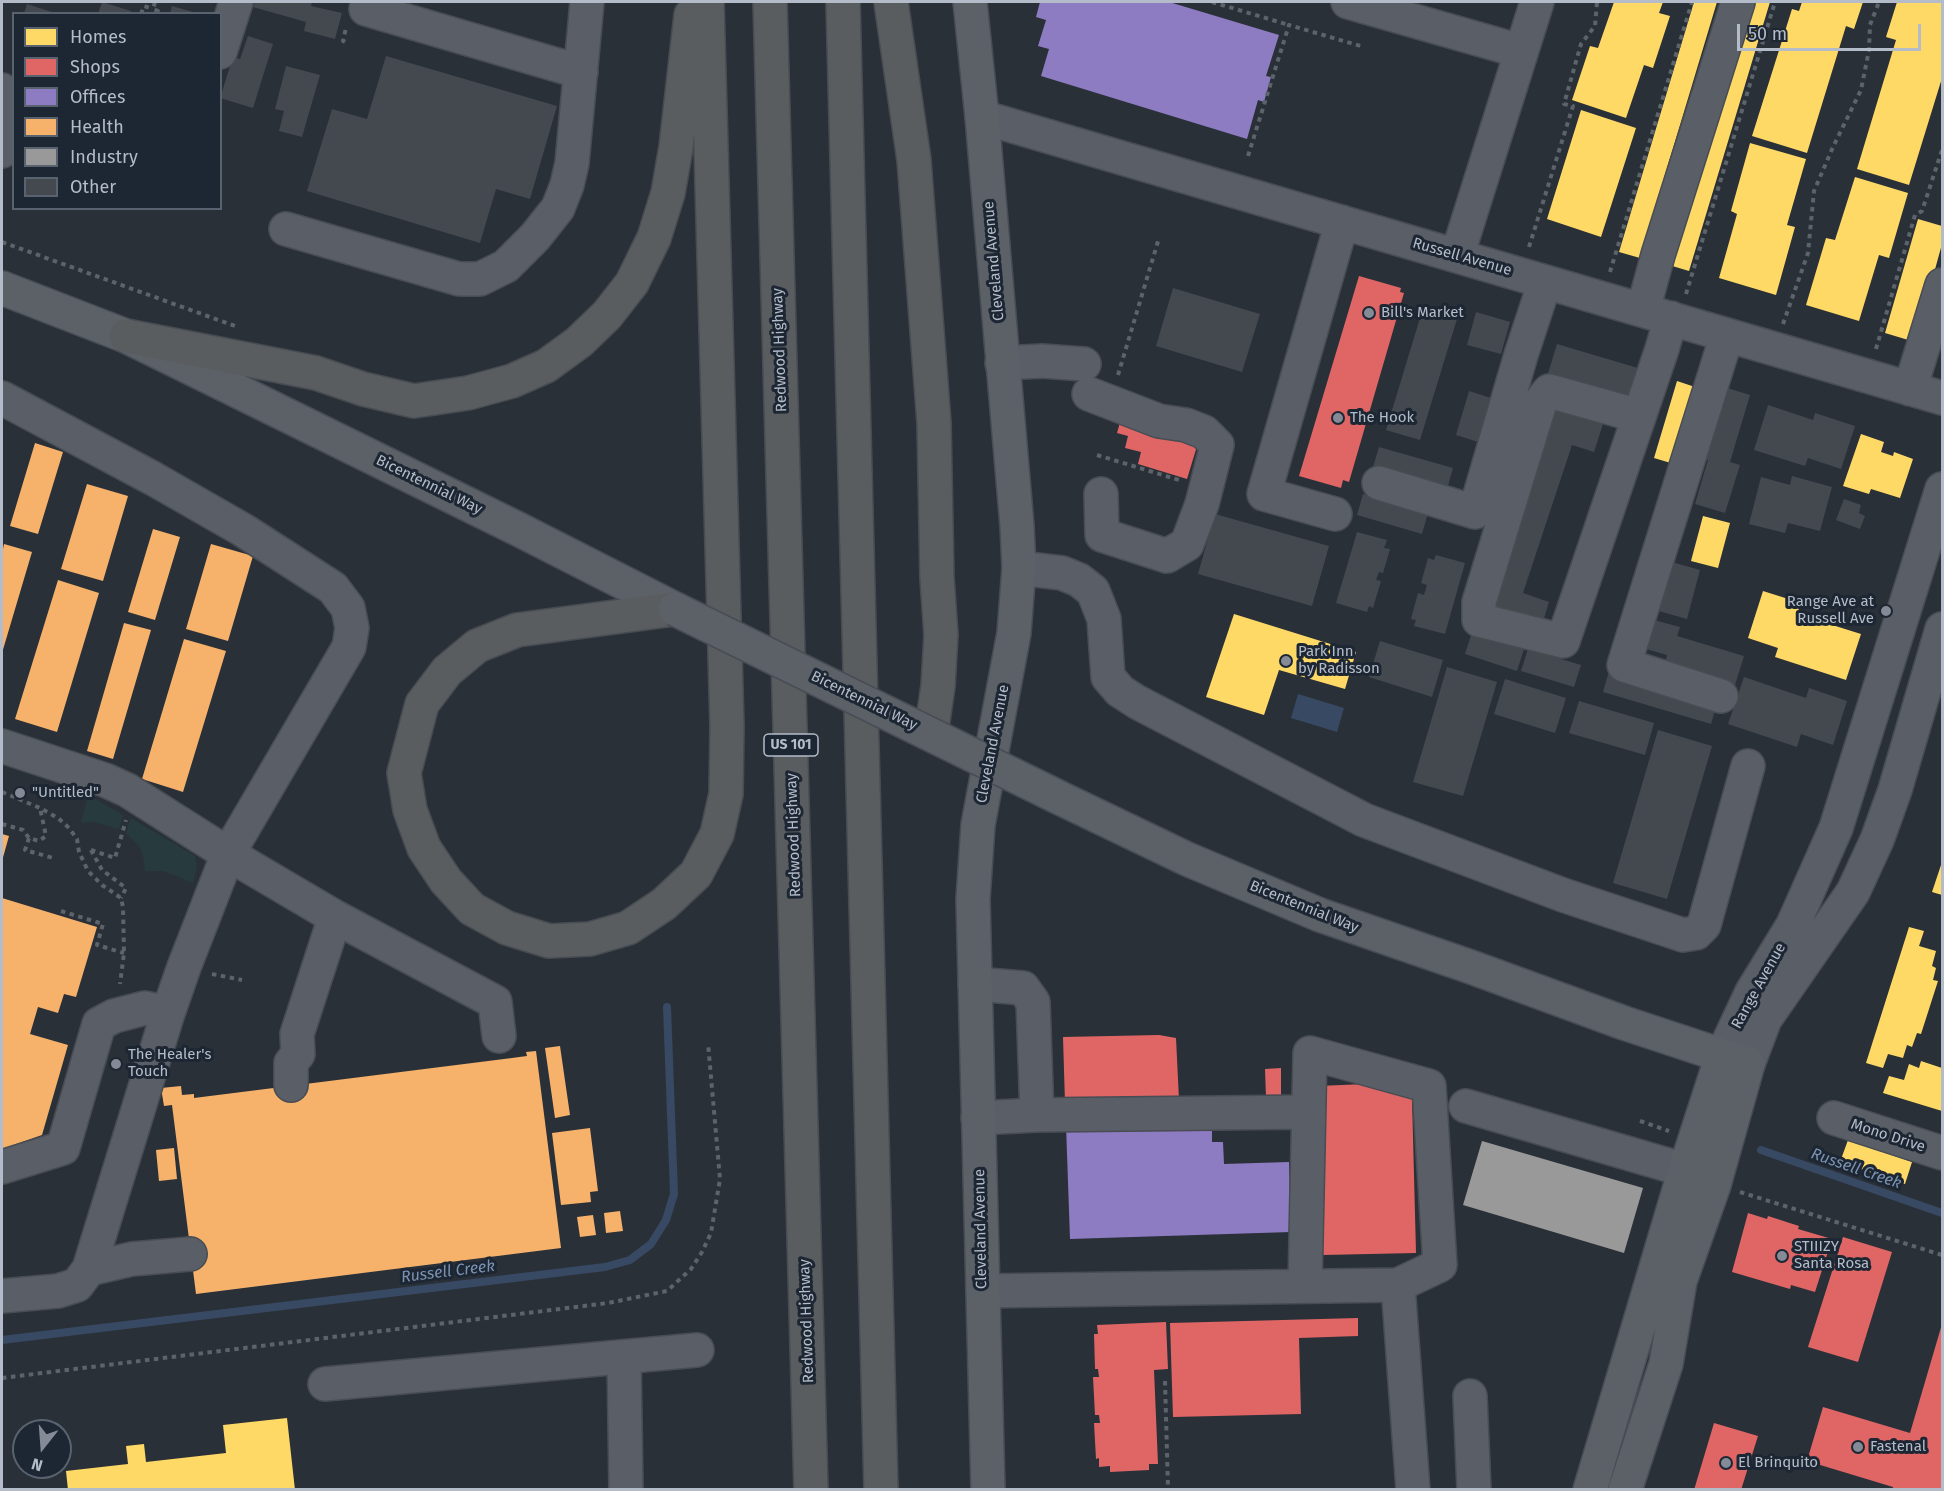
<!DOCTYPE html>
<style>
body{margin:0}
#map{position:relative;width:1944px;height:1491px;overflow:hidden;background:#2a3038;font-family:"Fira Sans",sans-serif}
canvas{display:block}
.frame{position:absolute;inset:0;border:3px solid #b4bcc9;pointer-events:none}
.legend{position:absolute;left:12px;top:12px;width:210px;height:198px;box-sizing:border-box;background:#1d2633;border:2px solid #59626f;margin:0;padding:8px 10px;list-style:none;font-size:18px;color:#b4bcc9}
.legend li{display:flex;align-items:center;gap:12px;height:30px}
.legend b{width:30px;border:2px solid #59626f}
.north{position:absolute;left:12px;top:1419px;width:60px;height:60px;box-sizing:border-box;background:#1d2633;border:2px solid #59626f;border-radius:50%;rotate:197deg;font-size:16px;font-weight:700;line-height:24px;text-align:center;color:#b4bcc9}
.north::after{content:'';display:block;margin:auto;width:21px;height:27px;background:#848b96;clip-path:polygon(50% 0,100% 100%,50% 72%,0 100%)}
.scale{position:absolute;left:1737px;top:24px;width:184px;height:27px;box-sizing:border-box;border:3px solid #b4bcc9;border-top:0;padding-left:8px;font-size:18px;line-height:21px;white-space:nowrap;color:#b4bcc9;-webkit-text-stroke:4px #1d2633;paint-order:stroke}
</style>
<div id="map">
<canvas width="1944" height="1491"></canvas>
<div class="frame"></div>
<ul class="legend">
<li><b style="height:16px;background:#ffd966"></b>Homes</li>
<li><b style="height:16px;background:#e06666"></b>Shops</li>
<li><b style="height:16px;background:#8e7cc3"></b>Offices</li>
<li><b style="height:16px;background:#f6b26b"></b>Health</li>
<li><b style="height:16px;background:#999"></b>Industry</li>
<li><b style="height:16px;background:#444950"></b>Other</li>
</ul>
<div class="north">N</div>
<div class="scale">50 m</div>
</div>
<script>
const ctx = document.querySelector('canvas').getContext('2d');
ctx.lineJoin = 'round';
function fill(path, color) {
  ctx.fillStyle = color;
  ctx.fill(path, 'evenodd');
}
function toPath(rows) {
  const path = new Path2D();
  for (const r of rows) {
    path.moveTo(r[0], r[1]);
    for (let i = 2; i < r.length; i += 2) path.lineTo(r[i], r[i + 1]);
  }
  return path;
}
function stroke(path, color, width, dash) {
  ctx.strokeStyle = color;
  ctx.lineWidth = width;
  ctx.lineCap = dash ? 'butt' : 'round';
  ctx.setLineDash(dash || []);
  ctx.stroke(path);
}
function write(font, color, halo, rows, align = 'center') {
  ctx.font = font + ' "Fira Sans",sans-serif';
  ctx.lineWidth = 6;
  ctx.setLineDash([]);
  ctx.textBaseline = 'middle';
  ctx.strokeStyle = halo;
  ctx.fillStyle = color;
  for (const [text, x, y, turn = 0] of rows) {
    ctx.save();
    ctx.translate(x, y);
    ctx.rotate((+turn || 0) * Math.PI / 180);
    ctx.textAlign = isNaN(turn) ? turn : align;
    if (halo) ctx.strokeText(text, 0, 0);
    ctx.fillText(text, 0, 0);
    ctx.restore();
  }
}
fill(toPath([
 [88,795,123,815,119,829,93,822,81,823],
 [131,818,195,856,197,868,193,883,164,871,145,871,143,855,139,846,126,833]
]), '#273a3e');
fill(toPath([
 [1298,694,1344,708,1337,732,1291,718]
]), '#384963');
fill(toPath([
 [1614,2,1663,2,1659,13,1670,16,1653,68,1644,65,1626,118,1572,100,1590,46,1598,48],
 [1694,2,1717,2,1640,258,1619,252],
 [1748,2,1770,2,1689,271,1669,265],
 [1802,2,1863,2,1854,29,1846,26,1807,153,1752,136,1792,9,1799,11],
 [1897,2,1942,2,1942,78,1909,185,1857,169,1896,40,1886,37],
 [1581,110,1636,128,1601,237,1547,219],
 [1750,143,1806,159,1787,225,1795,227,1776,295,1719,278,1737,214,1731,211],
 [1855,177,1908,193,1889,258,1879,255,1859,321,1806,305,1826,238,1835,240],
 [1918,219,1942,226,1942,244,1915,342,1885,333],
 [1677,381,1698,388,1674,464,1654,458],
 [1861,434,1884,442,1881,452,1893,456,1894,452,1913,459,1900,498,1871,489,1869,494,1843,486],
 [1703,516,1730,523,1718,568,1691,561],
 [1763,591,1801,603,1797,614,1861,634,1846,680,1775,657,1778,648,1748,638],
 [1234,614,1356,652,1345,689,1279,670,1264,715,1206,697],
 [1942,862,1942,895,1932,892],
 [1909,927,1924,931,1919,946,1936,951,1932,966,1936,968,1933,980,1938,981,1921,1034,1917,1033,1912,1047,1907,1045,1903,1058,1888,1054,1883,1068,1866,1063],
 [1921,1061,1942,1068,1942,1111,1883,1093,1889,1076,1904,1080,1909,1064,1919,1068],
 [1848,1140,1912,1162,1905,1184,1840,1162],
 [287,1418,295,1490,68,1490,66,1471,128,1464,126,1446,144,1444,146,1462,226,1453,223,1425]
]), '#ffd966');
fill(toPath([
 [1359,276,1401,288,1400,292,1404,293,1349,482,1343,480,1341,488,1299,476],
 [1121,419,1198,443,1187,479,1138,464,1141,452,1125,448,1128,436,1117,433],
 [1159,1035,1176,1038,1179,1100,1065,1103,1063,1037],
 [1281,1068,1281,1097,1266,1097,1265,1069],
 [1366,1084,1412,1098,1416,1253,1323,1255,1318,1086],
 [1748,1213,1767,1219,1768,1216,1799,1226,1798,1229,1832,1239,1815,1292,1791,1285,1790,1289,1732,1272],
 [1843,1237,1892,1252,1858,1362,1808,1347],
 [1358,1318,1358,1336,1299,1338,1301,1414,1173,1417,1170,1323],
 [1166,1322,1168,1369,1154,1370,1158,1464,1149,1464,1149,1470,1110,1472,1110,1466,1099,1467,1099,1458,1096,1459,1094,1423,1100,1423,1099,1415,1095,1415,1093,1377,1099,1377,1098,1369,1095,1369,1094,1334,1098,1334,1097,1325],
 [1942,1324,1942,1490,1893,1490,1893,1487,1807,1461,1823,1407,1910,1433],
 [1714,1423,1758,1436,1741,1490,1694,1490]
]), '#e06666');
fill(toPath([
 [1040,2,1169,2,1279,35,1266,76,1271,77,1264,102,1258,100,1247,139,1041,76,1049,49,1038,46,1046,20,1036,17],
 [1212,1120,1212,1142,1223,1142,1224,1164,1289,1162,1291,1232,1070,1239,1066,1125]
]), '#8e7cc3');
fill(toPath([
 [35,443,63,452,38,534,10,526],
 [87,484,128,496,103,581,61,569],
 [153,529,180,537,155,620,128,612],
 [4,544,32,552,2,653,2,554],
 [211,544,253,556,228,641,186,629],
 [58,580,99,593,57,732,15,719],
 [124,623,151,630,113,759,87,751],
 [184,639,226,651,183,792,142,779],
 [2,834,9,836,2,861],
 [2,898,97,927,76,997,64,994,58,1013,38,1007,30,1034,68,1045,42,1135,2,1149],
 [560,1046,570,1115,555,1118,545,1048],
 [536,1051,561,1248,196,1294,172,1105,164,1106,161,1088,181,1086,182,1095,194,1094,194,1098,512,1058,527,1056,526,1052],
 [590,1128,598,1191,590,1192,591,1202,561,1205,552,1133],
 [174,1148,177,1179,159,1181,156,1150],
 [620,1211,623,1231,606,1233,604,1213],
 [593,1215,596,1235,580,1237,577,1217]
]), '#f6b26b');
fill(toPath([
 [1482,1141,1643,1188,1624,1253,1463,1205]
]), '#999');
stroke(toPath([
 [1761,1150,1942,1213],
 [2,1340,605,1267,630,1260,651,1244,666,1220,674,1194,667,1007]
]), '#384963', 8);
fill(toPath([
 [102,2,131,11,130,14,98,14],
 [255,2,312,2,311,6,342,13,335,39,304,31,306,22,253,7],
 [27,4,55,13,55,14,24,14],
 [172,6,196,13,195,14,170,14],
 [248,36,273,44,253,108,220,98,233,57,240,59],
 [386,56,557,106,530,199,496,189,480,243,307,191,332,109,367,119],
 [286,66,320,75,302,137,279,131,284,111,275,109],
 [1173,288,1260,314,1242,372,1156,346],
 [1423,308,1457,319,1420,440,1386,430],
 [1476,312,1510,322,1501,354,1467,345],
 [1557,344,1638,368,1630,397,1586,384,1584,391,1546,380],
 [1721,386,1750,395,1730,462,1740,465,1725,513,1695,504,1708,460,1699,457],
 [1469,391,1491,398,1478,442,1456,435],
 [1768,405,1813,420,1815,413,1855,426,1841,469,1808,458,1805,466,1754,450],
 [1547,406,1603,424,1594,452,1572,445,1523,593,1549,602,1542,625,1486,612],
 [1379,447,1453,468,1447,489,1373,467],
 [1792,476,1832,487,1820,531,1788,523,1785,533,1749,524,1761,477,1790,485],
 [1363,494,1428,513,1422,534,1357,515],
 [1844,499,1861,505,1859,513,1865,516,1860,529,1836,520],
 [1215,514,1329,546,1312,606,1198,574],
 [1357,532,1387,540,1384,548,1390,549,1383,573,1379,572,1376,580,1381,581,1373,608,1369,606,1367,612,1336,603],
 [1436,555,1465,563,1445,634,1414,626,1416,620,1411,619,1418,593,1424,595,1427,585,1421,583,1428,558,1434,560],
 [1668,561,1700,570,1687,619,1655,610],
 [1654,620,1680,627,1677,636,1744,656,1735,685,1665,664,1667,655,1646,649],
 [1472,632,1524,649,1517,671,1465,654],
 [1380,641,1443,660,1432,697,1369,677],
 [1528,649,1581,665,1574,687,1521,671],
 [1447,667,1497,682,1463,796,1413,782],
 [1609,671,1717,703,1711,724,1603,692],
 [1744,677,1806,698,1809,688,1847,701,1833,745,1801,734,1797,747,1728,724],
 [1505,679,1566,698,1555,733,1494,714],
 [1579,701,1654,723,1645,755,1569,733],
 [1658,730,1712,746,1667,899,1613,883]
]), '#444950');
const minor = toPath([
 [369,2,366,9,581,72],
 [1348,2,1520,51],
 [220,52,236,2],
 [2,90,13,102,2,151],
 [982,117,1942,398],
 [286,229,459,279,480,279,506,266,535,237,558,208,567,185,572,163,587,2],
 [1457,256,1537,2],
 [1643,310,1658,255,1738,2],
 [1002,363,1042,361,1084,364],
 [1910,389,1942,285],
 [1089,394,1159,421,1186,425,1204,432,1217,445,1202,504,1187,544,1167,556,1102,535,1101,494],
 [2,398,154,479,243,530,333,588,348,608,352,628,349,647,228,854,127,790,105,780,2,746],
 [1639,416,1549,391,1540,403,1479,602,1479,620,1563,641,1662,349,1671,318],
 [1379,483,1475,512,1521,355,1545,282],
 [1335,514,1264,494,1342,222],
 [1019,568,1062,573,1079,580,1093,591,1104,619,1108,677,1120,691,1137,702,1364,820,1563,895,1683,935,1696,933,1704,925,1748,766],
 [1721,696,1624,665,1727,335],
 [975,984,1023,988,1033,1002,1037,1115],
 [1722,1056,1752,992,1793,925,1836,828,1942,489],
 [1748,1064,1765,1019,1853,892,1877,840,1895,790,1942,629],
 [291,1085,291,1063,298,1054,297,1034,335,917],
 [1466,1106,1685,1170],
 [978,1118,1037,1115,1307,1112],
 [1834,1118,1942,1153],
 [2,1167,63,1148,99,1024,114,1016,145,1008,168,1013],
 [89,1269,168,1013,184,967,228,854,335,917,495,1002,499,1036],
 [1305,1286,1310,1053,1429,1086,1440,1265,1398,1285],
 [983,1291,1398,1285,1413,1490],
 [2,1296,58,1291,77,1285,89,1269,132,1259,190,1254],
 [624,1357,626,1490],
 [325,1384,697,1350],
 [1470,1396,1474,1490]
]);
const major = toPath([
 [970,2,982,117,1017,526,1019,568,1014,633,978,825,973,899,988,1490],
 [2,288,126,336,520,530,675,609],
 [1060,798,1187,859,1320,915,1471,967,1624,1023,1748,1064,1714,1185,1680,1281,1666,1364,1625,1490],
 [1590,1490,1685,1170,1722,1056]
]);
const highway = toPath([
 [770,2,811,1490],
 [843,2,881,1490],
 [891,2,914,160,934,423,937,578,941,635,938,686,931,734],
 [126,336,316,373,363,389,414,401,468,393,512,381,546,366,579,342,607,315,632,283,654,238,668,193,676,147,691,15],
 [675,609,517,630,477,646,447,671,422,704,404,773,410,810,424,848,446,881,472,909,507,928,549,941,590,939,628,928,664,904,696,874,717,834,726,794,727,726,707,2]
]);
stroke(minor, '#484c53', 36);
stroke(major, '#484c55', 36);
stroke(highway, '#474c53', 36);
stroke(toPath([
 [155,2,153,9,158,11,158,14],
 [1212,2,1289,25],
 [141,14,144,6,153,9],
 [345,42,343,41,346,28],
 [1248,156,1289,25,1364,47],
 [2,242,235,326],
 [1529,247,1573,106,1564,104,1581,44,1595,26,1597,2],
 [1610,272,1692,2],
 [1686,294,1775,2],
 [1783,324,1808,253,1814,191,1833,147,1861,90,1869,50,1870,25,1879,2],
 [1876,349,1915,215,1922,211,1942,150],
 [1118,375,1159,238],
 [1097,455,1179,480],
 [2,792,40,808,58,818,69,828,77,839,79,852,88,871,102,885,121,898,123,907,124,953,120,984],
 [2,824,23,830,29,838,39,841,46,836,40,808],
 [29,838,25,850,53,858],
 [91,850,115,858,126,820],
 [91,850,102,870,126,888,121,898],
 [61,911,103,924,97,945,124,953],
 [212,974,242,980],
 [1640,1121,1669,1131],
 [1740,1192,1942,1255],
 [2,1378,608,1303,667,1291,691,1269,702,1252,711,1233,720,1179,708,1043],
 [1165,1381,1168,1488]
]), '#5d636a', 4, [4.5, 4.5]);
stroke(minor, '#5a5e66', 33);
stroke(major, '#5c6168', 33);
stroke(highway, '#5a5d60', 33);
const majorBridge = toPath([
 [675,609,1060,798]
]);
stroke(majorBridge, '#484c55', 36, []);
stroke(majorBridge, '#5c6168', 33);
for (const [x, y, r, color] of [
 [1369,313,6,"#848b96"],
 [1338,418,6,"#848b96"],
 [1886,611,6,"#848b96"],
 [1286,661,6,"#848b96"],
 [20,793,6,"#848b96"],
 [116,1064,6,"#848b96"],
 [1782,1256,6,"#848b96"],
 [1858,1447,6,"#848b96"],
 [1726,1463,6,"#848b96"]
]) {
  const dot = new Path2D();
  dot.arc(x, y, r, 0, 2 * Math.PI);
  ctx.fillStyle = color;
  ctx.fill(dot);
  stroke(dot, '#1d2633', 2);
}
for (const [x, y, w] of [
 [791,745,54]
]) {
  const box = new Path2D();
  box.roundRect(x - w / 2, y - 11, w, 22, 4.5);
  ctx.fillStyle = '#1d2633';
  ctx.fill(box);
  stroke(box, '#b4bcc9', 1.5);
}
write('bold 14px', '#b4bcc9', null, [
 ["US 101",791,745]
]);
write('15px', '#b4bcc9', '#1d2633', [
 ["Russell Avenue",1462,257,16],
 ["Cleveland Avenue",994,261,-95],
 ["Redwood Highway",780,350,-92],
 ["Bicentennial Way",429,485,26],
 ["Bicentennial Way",864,701,26],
 ["Cleveland Avenue",993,744,-79],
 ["Redwood Highway",794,835,-92],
 ["Bicentennial Way",1304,907,22],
 ["Range Avenue",1759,986,-61],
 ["Mono Drive",1888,1136,18],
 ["Cleveland Avenue",981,1229,-91],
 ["Redwood Highway",807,1321,-92]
]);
write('15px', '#b4bcc9', '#1d2633', [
 ["Bill's Market",1381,313],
 ["The Hook",1350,418],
 ["Range Ave at",1874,602,"right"],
 ["Russell Ave",1874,619,"right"],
 ["Park Inn",1298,652],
 ["by Radisson",1298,669],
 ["\"Untitled\"",32,793],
 ["The Healer's",128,1055],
 ["Touch",128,1072],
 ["STIIIZY",1794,1247],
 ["Santa Rosa",1794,1264],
 ["Fastenal",1870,1447],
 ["El Brinquito",1738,1463]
], 'left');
write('italic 16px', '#7c92b1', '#1d2633', [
 ["Russell Creek",1856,1169,19],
 ["Russell Creek",448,1272,-7]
]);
</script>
